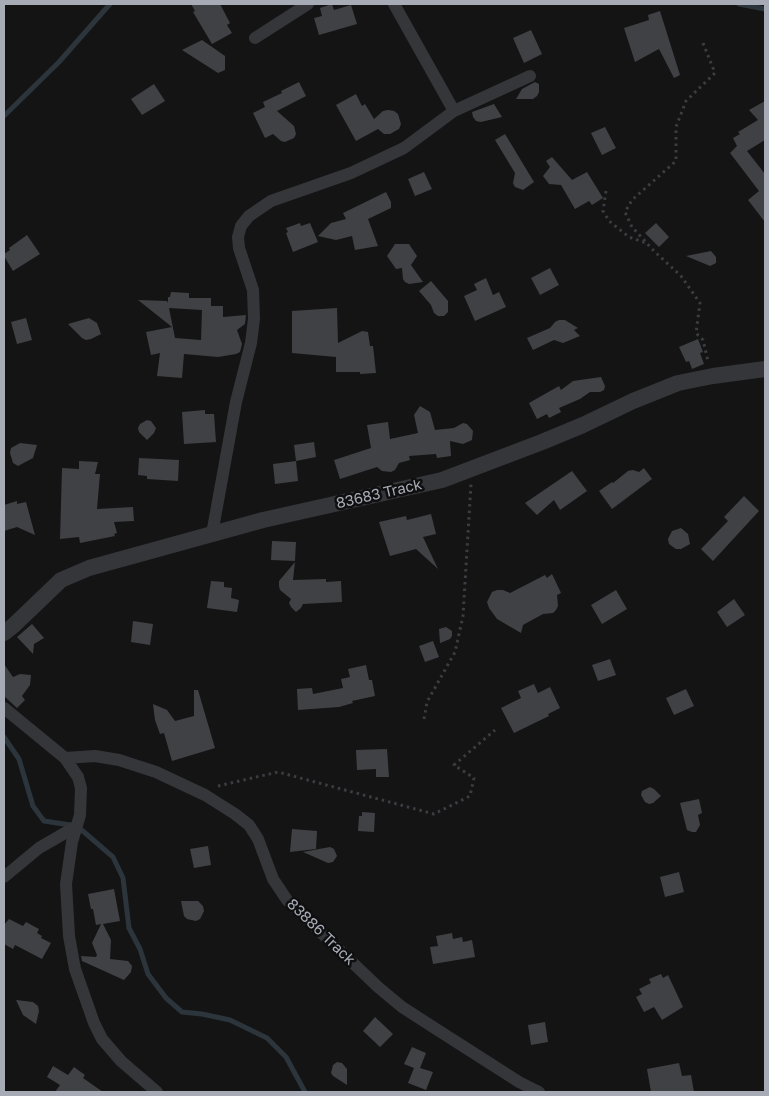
<!DOCTYPE html>
<style>
body{margin:0}
#map{position:relative;width:769px;height:1096px;overflow:hidden;background:#141415;font-family:"Golos Text",sans-serif}
canvas{display:block}
.frame{position:absolute;inset:0;border:5px solid #a6abb5;pointer-events:none}
</style>
<div id="map">
<canvas width="769" height="1096"></canvas>
<div class="frame"></div>
</div>
<script>
const ctx = document.querySelector('canvas').getContext('2d');
ctx.lineJoin = 'round';
function toPath(rows) {
  const path = new Path2D();
  for (const r of rows) {
    path.moveTo(r[0], r[1]);
    for (let i = 2; i < r.length; i += 2) path.lineTo(r[i], r[i + 1]);
  }
  return path;
}
function stroke(path, color, width, dash) {
  ctx.strokeStyle = color;
  ctx.lineWidth = width;
  ctx.lineCap = dash ? 'butt' : 'round';
  ctx.setLineDash(dash || []);
  ctx.stroke(path);
}
function fill(path, color) {
  ctx.fillStyle = color;
  ctx.fill(path, 'evenodd');
}
function write(font, color, halo, rows, align = 'center') {
  ctx.font = font + ' "Golos Text",sans-serif';
  ctx.lineWidth = 5;
  ctx.setLineDash([]);
  ctx.textBaseline = 'middle';
  ctx.strokeStyle = halo;
  ctx.fillStyle = color;
  for (const [text, x, y, turn = 0] of rows) {
    ctx.save();
    ctx.translate(x, y);
    ctx.rotate((+turn || 0) * Math.PI / 180);
    ctx.textAlign = isNaN(turn) ? turn : align;
    if (halo) ctx.strokeText(text, 0, 0);
    ctx.fillText(text, 0, 0);
    ctx.restore();
  }
}
stroke(toPath([
 [739,4,765,9],
 [4,116,59,62,110,4],
 [4,737,19,759,33,806,44,821,77,826,113,857,123,878,129,928,140,949,148,974,166,998,182,1012,202,1014,230,1020,267,1038,286,1057,305,1092]
]), '#2c353b', 5);
fill(toPath([
 [191,4,220,4,230,23,227,25,232,33,212,44,193,12,195,11],
 [332,4,334,10,351,5,357,24,319,35,314,18,322,16,320,8],
 [660,11,680,75,674,78,659,49,635,62,624,28,649,20,648,15],
 [531,30,542,54,524,63,513,38],
 [202,40,225,56,225,70,218,73,182,50],
 [299,82,306,96,277,111,294,126,296,134,294,138,285,142,281,141,273,134,265,138,253,113,265,107,263,102,282,93,281,91],
 [535,82,539,84,539,92,537,96,533,99,516,99,522,89],
 [154,84,165,101,142,115,131,99],
 [356,94,362,106,365,104,374,119,383,111,388,110,394,111,398,114,401,124,399,129,390,134,384,134,378,129,356,141,336,105],
 [765,101,765,140,747,151,765,174,765,222,748,200,759,191,730,153,737,146,733,138,740,134,738,132,758,120,749,110],
 [494,104,502,117,481,122,476,121,473,117,472,112],
 [605,127,616,148,602,155,591,133],
 [505,134,534,182,523,190,515,187,513,183,515,173,495,140],
 [552,157,572,180,587,172,603,198,592,205,589,201,575,209,561,185,549,184,543,176,550,167,546,161],
 [424,172,432,189,415,196,408,179],
 [386,192,391,202,391,208,368,219,378,246,355,250,352,236,336,240,318,236,331,223,346,219,343,213],
 [300,223,301,226,310,223,318,242,293,252,286,233,288,232,286,228],
 [656,223,669,237,659,247,645,233],
 [27,235,40,254,13,271,4,256,4,254,10,250,9,248],
 [395,244,409,244,417,256,411,265,423,282,409,284,405,282,403,279,402,268,396,269,387,256],
 [711,251,716,257,716,263,710,266,686,256],
 [550,268,559,285,540,295,531,278],
 [486,278,493,295,499,292,506,307,475,321,464,296,477,290,474,284],
 [431,281,448,301,448,312,444,316,438,316,434,313,431,305,419,291],
 [171,292,189,293,189,298,211,298,211,306,223,306,223,317,246,315,245,324,237,330,242,344,240,352,236,354,218,357,184,354,182,378,157,376,160,353,151,355,146,332,172,327,138,300,167,301,168,303,168,297,170,297],
 [169,308,202,310,201,340,175,338],
 [337,308,338,343,362,331,368,332,370,346,373,346,376,373,360,374,360,372,336,372,336,357,292,353,292,311],
 [26,318,32,340,17,344,11,322],
 [89,318,97,323,101,334,91,339,86,340,82,338,68,324],
 [559,320,565,320,578,328,574,330,580,336,563,343,554,340,533,350,527,338,550,328,555,322],
 [698,339,703,352,700,353,704,364,692,369,689,361,686,362,679,347],
 [601,377,605,386,604,390,600,392,590,392,580,399,559,408,561,412,549,418,547,414,537,419,529,403,559,386,561,390,573,381],
 [420,406,430,412,435,430,454,428,463,423,467,424,473,431,472,440,463,444,450,441,451,456,437,458,436,454,409,456,410,460,399,463,395,470,391,472,382,471,377,467,340,479,334,460,371,448,367,425,388,422,390,439,418,433,414,415],
 [205,410,205,414,214,414,216,442,184,444,182,412],
 [147,420,151,421,156,428,154,433,147,440,139,432,138,428,140,424],
 [314,442,316,457,296,461,298,481,275,484,273,464,296,461,294,445],
 [20,443,37,445,33,458,18,466,13,463,10,453,11,448],
 [139,458,179,460,178,481,147,479,147,476,138,475],
 [79,461,98,462,95,474,100,474,97,509,133,507,134,521,114,522,117,533,114,534,115,536,80,543,79,537,60,539,62,468,79,469],
 [644,468,652,479,612,509,599,491,612,482,613,483,628,471,633,470,639,472],
 [572,471,587,491,560,510,554,500,537,515,525,503],
 [744,496,759,511,713,561,701,549,728,521,724,517],
 [17,501,17,504,26,502,35,535,17,527,4,531,4,505],
 [431,514,436,534,423,537,438,569,416,549,390,556,379,522,406,516,407,520],
 [681,528,688,534,690,544,681,549,676,549,669,544,668,539,672,531],
 [272,541,296,542,295,561,271,560],
 [295,562,293,580,326,579,326,582,341,581,342,602,303,604,301,608,296,612,291,607,289,603,291,599,280,590,279,586,279,581],
 [552,574,561,593,557,595,558,606,556,610,553,613,543,614,523,625,521,633,497,619,489,608,487,602,492,592,497,590,503,590,510,593,545,575,547,578],
 [211,581,224,582,224,587,232,588,231,598,239,600,237,612,207,608],
 [616,590,627,609,602,624,591,605],
 [734,599,745,615,727,627,717,612],
 [133,621,153,624,150,645,131,642],
 [32,624,44,638,34,644,33,654,17,637],
 [446,627,452,631,452,636,450,639,440,643,439,629],
 [433,641,439,657,425,662,419,646],
 [610,659,616,675,598,681,592,665],
 [4,664,13,677,20,674,31,675,30,685,22,696,25,700,17,708,4,696],
 [366,665,369,680,372,680,375,696,352,701,353,703,339,707,298,710,297,689,312,688,313,694,343,688,341,679,350,677,348,669],
 [534,684,538,693,550,687,560,708,548,714,549,716,514,733,501,708,521,698,518,691],
 [686,689,694,706,674,715,666,698],
 [194,690,198,690,215,748,172,761,164,733,160,734,155,720,153,704,167,710,175,721,194,716],
 [387,749,389,777,376,777,376,769,357,770,356,750],
 [650,787,654,789,661,796,653,803,649,804,645,802,641,795,642,791],
 [699,799,702,813,698,815,700,825,696,832,692,832,687,830,680,803],
 [362,812,375,813,374,832,358,831,359,816,362,816],
 [292,829,317,831,316,849,290,852],
 [208,846,211,865,194,868,190,849],
 [330,847,334,849,337,856,333,862,328,863,303,852],
 [679,872,684,892,665,897,660,877],
 [114,889,120,921,103,924,111,940,110,959,128,961,132,966,131,972,124,980,82,961,81,956,96,957,97,955,92,943,101,924,96,925,93,909,91,909,88,894],
 [181,901,198,901,203,906,204,911,200,919,196,921,187,919,184,916],
 [9,919,23,926,26,922,39,929,37,933,42,936,41,938,51,943,42,959,15,945,13,949,4,944,4,925],
 [452,933,453,939,462,937,463,942,472,940,475,957,433,964,430,947,438,946,436,936],
 [661,974,663,978,668,975,683,1007,662,1020,654,1007,644,1012,636,997,642,994,639,989,651,983,649,979],
 [16,1000,33,1002,38,1006,39,1011,36,1024,23,1015],
 [375,1017,393,1034,380,1047,363,1031],
 [545,1022,548,1042,531,1045,528,1025],
 [412,1047,426,1053,420,1068,433,1072,426,1090,408,1083,414,1068,404,1064],
 [337,1062,342,1063,347,1069,347,1085,333,1076,331,1073,333,1065],
 [679,1063,682,1076,691,1075,694,1092,651,1092,647,1069],
 [53,1066,68,1075,74,1067,85,1075,83,1078,103,1092,55,1092,60,1085,47,1077]
]), '#404145');
stroke(toPath([
 [703,43,715,73,686,101,676,127,676,161,632,200,625,212,632,227,654,251,681,276,700,303,696,333,703,340,708,361],
 [606,191,603,211,609,221,629,237,646,243],
 [424,719,427,702,455,652,463,616,471,484],
 [218,786,278,772,434,814,470,796,474,778,454,765,495,730]
]), '#3b3d41', 3, [2.5, 4]);
stroke(toPath([
 [394,4,454,111],
 [255,38,308,4],
 [212,534,236,402,251,343,254,319,253,290,239,248,238,237,241,226,249,216,271,201,351,173,404,148,454,111,530,76],
 [4,708,65,758,78,777,81,788,80,815,72,842,66,884,69,936,75,969,94,1023,102,1039,121,1061,157,1092],
 [65,758,95,756,119,760,156,772,205,795,235,814,249,825,258,839,273,879,287,900,378,987,402,1007,433,1027,519,1082,539,1092],
 [4,877,39,848,77,826]
]), '#35363a', 12);
stroke(toPath([
 [4,633,13,626,61,580,89,568,263,520,442,480,542,442,583,425,633,401,678,383,713,376,765,369]
]), '#35363a', 16);
write('15px', '#a6abb5', '#0f0f10', [
 ["83683 Track",379,494,-13],
 ["83886 Track",321,932,44]
]);
</script>
